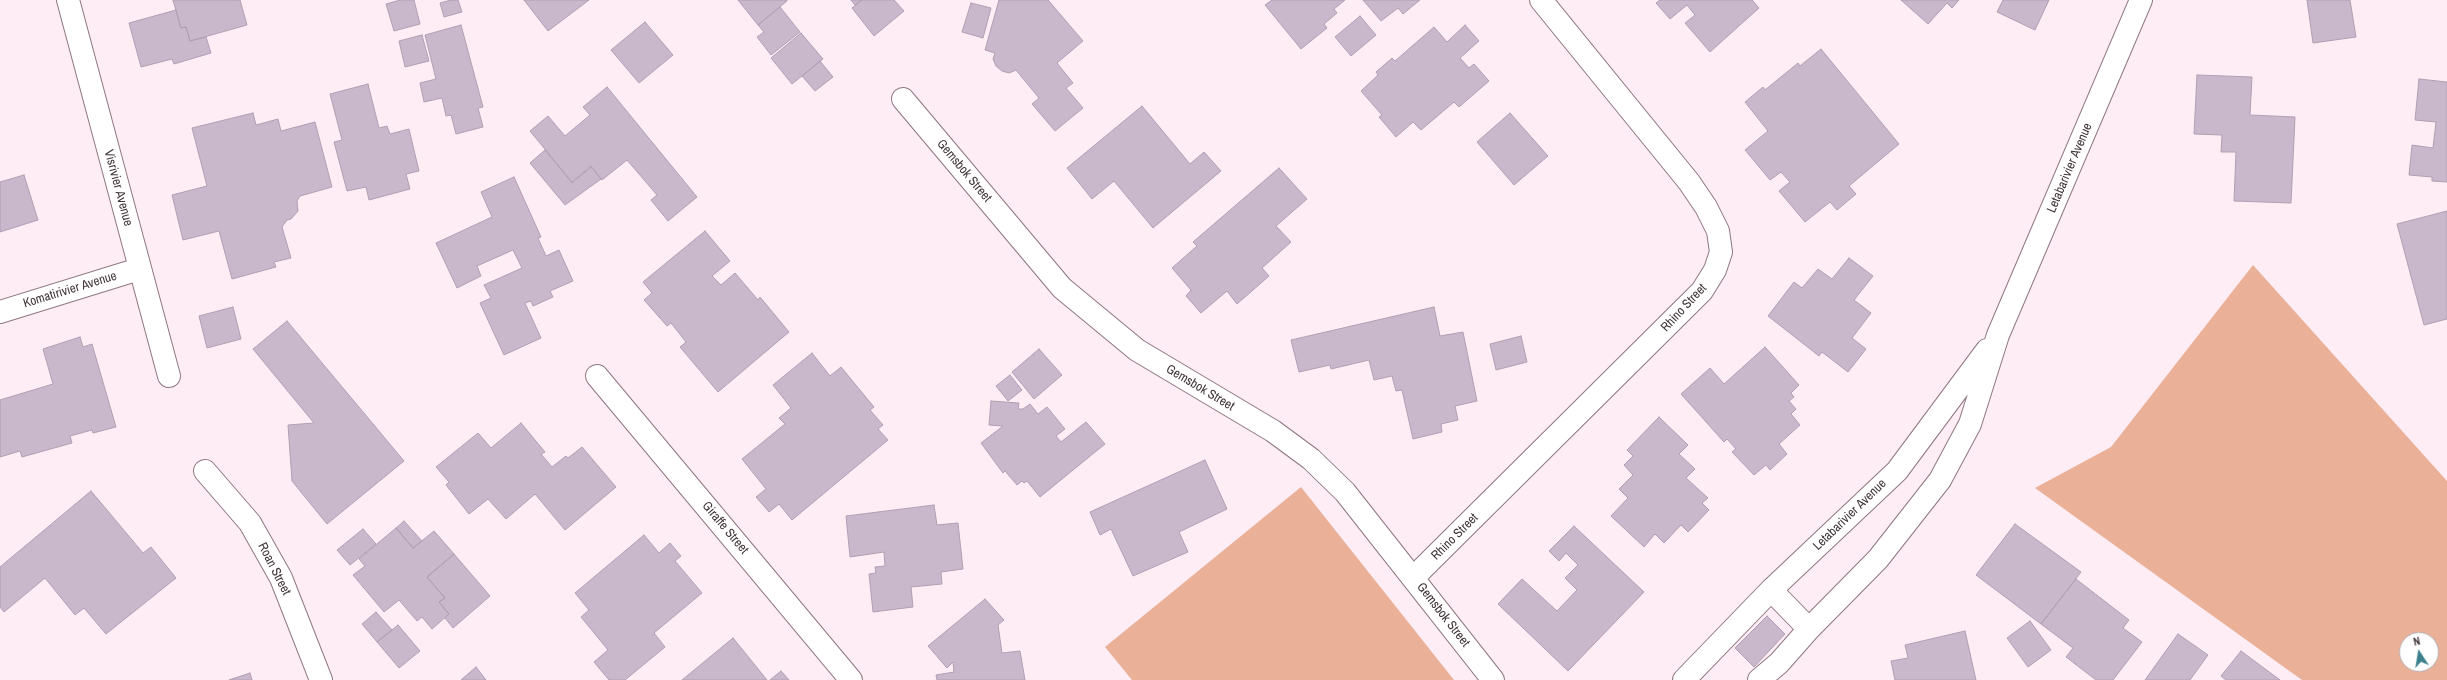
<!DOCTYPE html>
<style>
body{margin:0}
#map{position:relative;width:2447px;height:680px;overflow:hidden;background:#feedf4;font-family:"Archivo Narrow",sans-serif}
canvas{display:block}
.north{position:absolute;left:2399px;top:632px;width:40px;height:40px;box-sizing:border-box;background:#fff;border:1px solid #b3aeb0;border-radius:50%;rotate:348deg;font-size:11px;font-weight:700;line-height:16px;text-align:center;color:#40353a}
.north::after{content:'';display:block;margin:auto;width:14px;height:18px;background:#3c818d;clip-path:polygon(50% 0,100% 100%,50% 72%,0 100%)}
</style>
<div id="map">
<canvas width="2447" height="680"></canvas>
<div class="north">N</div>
</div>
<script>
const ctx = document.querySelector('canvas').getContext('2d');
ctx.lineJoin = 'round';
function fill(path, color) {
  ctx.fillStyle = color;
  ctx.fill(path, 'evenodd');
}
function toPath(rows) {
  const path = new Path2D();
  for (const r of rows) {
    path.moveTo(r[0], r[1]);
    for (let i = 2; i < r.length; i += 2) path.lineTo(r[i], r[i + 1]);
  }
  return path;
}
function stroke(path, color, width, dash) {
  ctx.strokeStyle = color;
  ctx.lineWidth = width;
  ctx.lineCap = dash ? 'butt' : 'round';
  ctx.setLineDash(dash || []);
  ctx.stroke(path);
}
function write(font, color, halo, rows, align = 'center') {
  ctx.font = font + ' "Archivo Narrow",sans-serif';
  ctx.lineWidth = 3;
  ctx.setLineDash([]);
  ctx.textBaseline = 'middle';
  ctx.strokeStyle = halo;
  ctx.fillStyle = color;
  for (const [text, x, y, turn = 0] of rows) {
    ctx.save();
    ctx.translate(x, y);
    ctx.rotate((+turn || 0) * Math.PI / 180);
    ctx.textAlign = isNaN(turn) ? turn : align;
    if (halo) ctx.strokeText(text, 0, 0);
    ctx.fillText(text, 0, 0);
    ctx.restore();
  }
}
fill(toPath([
 [2253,265,2447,481,2447,680,2302,680,2035,488,2111,447],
 [2407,640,2431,640,2431,664,2407,664],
 [1301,487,1454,680,1132,680,1105,647]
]), '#eab098');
const building = toPath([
 [173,0,240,0,247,25,190,41,186,27,181,28,173,0],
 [400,0,414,0,420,24,394,31,386,4,400,0],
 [451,0,458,0,462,12,444,17,440,3,451,0],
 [524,0,589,0,548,31,524,0],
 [738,0,787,0,787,1,758,25,738,0],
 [851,0,862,0,855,5,851,0],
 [862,0,894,0,904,11,874,36,852,8,862,0],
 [999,0,1048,0,1083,41,1057,63,1073,83,1066,88,1083,108,1055,131,1032,104,1039,98,1016,70,1009,73,1002,71,996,66,993,59,995,53,985,50,999,0],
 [1272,0,1345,0,1334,9,1337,13,1324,24,1327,28,1301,49,1265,5,1272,0],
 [1363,0,1420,0,1403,14,1398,8,1381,21,1363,0],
 [1660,0,1752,0,1759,8,1710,52,1685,23,1695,15,1687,5,1670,19,1656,3,1660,0],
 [1901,0,1959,0,1952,8,1947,3,1928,24,1901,0],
 [2003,0,2049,0,2035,30,1997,12,2003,0],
 [2307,0,2350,0,2356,37,2313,43,2307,0],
 [971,3,991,8,983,38,962,32,971,3],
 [780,7,800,32,771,55,757,37,764,32,758,25,780,7],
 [176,10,181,28,186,27,190,41,206,37,211,53,174,64,172,59,141,67,129,23,176,10],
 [1360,16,1376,35,1351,56,1335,37,1360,16],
 [645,22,673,55,639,83,611,50,645,22],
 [461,25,483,107,478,108,483,127,456,134,451,115,446,116,442,98,424,102,420,83,436,79,425,35,461,25],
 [1465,25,1479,41,1460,58,1469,68,1474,64,1489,81,1459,107,1454,102,1421,130,1413,122,1396,137,1379,117,1382,115,1361,91,1378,75,1376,72,1392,58,1395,61,1434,27,1447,42,1465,25],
 [801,33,823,59,792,84,771,58,801,33],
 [422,35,429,61,405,67,399,41,422,35],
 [1821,49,1899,144,1849,186,1856,194,1837,210,1830,202,1805,222,1779,191,1790,182,1781,172,1770,180,1745,150,1768,131,1745,102,1763,87,1765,90,1798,63,1800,66,1821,49],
 [820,61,833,77,815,91,802,76,820,61],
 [2197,75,2252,77,2250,115,2295,117,2291,203,2234,201,2236,152,2221,152,2222,135,2194,134,2197,75],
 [2419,79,2447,82,2447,182,2432,181,2432,177,2409,175,2412,145,2433,148,2436,122,2415,120,2419,79],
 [368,84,379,128,387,126,390,134,409,129,419,171,406,174,410,189,369,200,366,187,347,191,334,142,342,140,330,94,368,84],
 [607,87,697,197,668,221,651,200,657,195,627,160,602,180,591,166,572,182,530,131,548,116,565,136,590,115,583,107,607,87],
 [1142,106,1190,164,1204,152,1221,171,1153,228,1114,181,1092,199,1067,168,1142,106],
 [253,113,256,125,278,119,281,131,315,122,332,187,300,196,297,201,298,211,291,219,287,220,282,227,291,258,274,262,276,267,232,279,219,231,183,240,172,195,207,186,192,128,253,113],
 [1510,113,1548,156,1514,185,1477,142,1510,113],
 [545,150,572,183,591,167,601,179,565,205,530,163,545,150],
 [1279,168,1307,199,1276,226,1291,242,1262,268,1269,276,1237,304,1227,291,1201,313,1186,296,1191,290,1172,268,1197,246,1193,242,1279,168],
 [24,175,38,220,0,232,0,182,24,175],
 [514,177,541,237,538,238,546,256,559,250,573,281,550,291,553,297,533,306,531,301,525,303,541,338,504,355,480,303,491,298,484,285,522,268,513,250,477,266,481,276,457,288,436,243,492,217,481,192,514,177],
 [2447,211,2447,319,2424,325,2397,224,2447,211],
 [705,231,730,261,712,276,721,285,735,273,758,300,760,297,789,332,718,392,680,347,686,342,671,323,667,326,644,300,652,293,643,282,705,231],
 [1849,258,1873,276,1854,300,1871,313,1852,338,1866,349,1848,372,1822,352,1819,356,1768,316,1794,282,1802,288,1818,269,1832,279,1849,258],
 [233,307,241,339,207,348,199,316,233,307],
 [1434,307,1440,336,1463,332,1477,401,1455,406,1458,420,1441,424,1442,432,1413,439,1402,390,1396,391,1392,376,1374,380,1369,360,1331,369,1330,365,1299,372,1291,340,1434,307],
 [287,321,404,461,327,524,292,481,288,425,314,423,253,349,287,321],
 [1521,336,1527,362,1496,370,1490,344,1521,336],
 [80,337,83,347,92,344,116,427,93,433,92,430,70,436,72,443,22,457,20,451,0,457,0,400,53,384,43,349,80,337],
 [1765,347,1799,385,1791,393,1794,397,1789,401,1796,409,1791,414,1800,425,1779,444,1787,454,1770,470,1766,465,1754,475,1732,452,1736,449,1727,439,1724,442,1681,394,1710,368,1724,384,1765,347],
 [1039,349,1062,375,1034,399,1012,372,1039,349],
 [812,353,830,376,841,367,874,407,870,410,883,425,878,429,888,440,792,520,779,504,769,512,756,497,766,489,742,459,785,424,779,418,791,408,773,385,812,353],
 [1010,375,1022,390,1008,401,996,386,1010,375],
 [991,401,1019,403,1018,409,1023,409,1030,404,1038,414,1047,407,1065,429,1056,436,1061,442,1086,422,1105,444,1040,497,1027,481,1024,483,1022,481,1017,485,1005,471,1003,473,981,443,1003,426,989,425,991,401],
 [1659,417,1688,445,1679,454,1695,469,1686,478,1708,498,1702,503,1709,510,1688,532,1681,525,1664,543,1655,534,1644,547,1611,516,1628,498,1619,489,1633,475,1624,465,1633,456,1627,450,1659,417],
 [521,423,545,452,541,454,552,467,566,456,568,458,582,447,616,487,565,530,535,494,506,519,488,499,469,514,446,485,449,482,436,467,478,433,491,448,521,423],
 [1205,460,1227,509,1179,532,1188,552,1133,576,1111,529,1100,535,1090,512,1205,460],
 [91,491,143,553,151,547,176,578,106,634,84,608,75,615,45,578,4,612,0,607,0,567,91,491],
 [934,505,937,525,958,523,963,569,941,572,942,584,911,587,913,607,873,612,869,574,876,573,875,567,885,566,884,552,850,557,846,516,934,505],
 [404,521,422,541,413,548,396,528,404,521],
 [2015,524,2081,572,2041,624,1976,575,2015,524],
 [1574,526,1644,592,1568,671,1498,604,1522,579,1557,611,1577,590,1565,578,1578,565,1566,553,1559,561,1549,551,1574,526],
 [396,528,413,548,434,531,454,554,427,577,445,598,439,602,449,614,432,629,422,617,417,621,399,600,384,612,353,575,365,566,359,559,396,528],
 [363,529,376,544,350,565,337,550,363,529],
 [644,535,659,553,670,543,681,556,675,561,702,593,654,633,665,647,625,680,609,680,594,662,608,650,581,617,589,610,575,593,644,535],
 [454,554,490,596,453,628,445,618,449,614,439,602,445,598,427,577,454,554],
 [2076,579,2129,620,2123,628,2142,642,2113,680,2096,680,2066,657,2073,648,2041,624,2076,579],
 [985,599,1004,620,998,625,1002,653,1020,651,1025,680,937,680,936,675,954,672,953,662,947,668,928,646,985,599],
 [376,612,392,630,377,642,362,624,376,612],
 [1767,616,1785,634,1754,667,1735,648,1767,616],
 [2030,621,2051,650,2028,667,2007,638,2030,621],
 [398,625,420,651,399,668,377,642,398,625],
 [1965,631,1976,680,1895,680,1891,661,1908,658,1905,645,1965,631],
 [2178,634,2208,655,2190,680,2145,680,2178,634],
 [733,638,767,680,682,680,733,638],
 [2241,651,2280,680,2226,680,2221,676,2241,651],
 [476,667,486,680,461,680,476,667],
 [781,671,789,680,770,680,781,671],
 [250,673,252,680,229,680,250,673]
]);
fill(building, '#c9b7cc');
stroke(building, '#b09fb3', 1);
const minor = toPath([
 [68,0,169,376],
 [903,99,1062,288,1137,350,1273,431,1311,459,1345,492,1493,680],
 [0,312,139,269],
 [597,376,851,680],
 [205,471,250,523,281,578,321,680],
 [1414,577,1702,291,1715,270,1721,252,1718,231,1706,207,1689,182,1541,0],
 [1771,590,1809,629],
 [1684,680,1771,590,1897,471,1987,350],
 [1759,680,1779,663,1809,629,1878,559,1940,480,1970,424,1998,335,2141,0]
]);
stroke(minor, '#8f7682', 24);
stroke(minor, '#fff', 22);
write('13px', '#40353a', '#fff', [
 ["Letabarivier Avenue",2070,168,-67],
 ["Gemsbok Street",964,171,50],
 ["Visrivier Avenue",118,188,75],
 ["Komatirivier Avenue",70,290,-17],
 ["Rhino Street",1684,308,-47],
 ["Gemsbok Street",1200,388,31],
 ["Letabarivier Avenue",1850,515,-44],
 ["Giraffe Street",725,528,50],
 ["Rhino Street",1455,537,-45],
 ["Roan Street",274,569,63],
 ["Gemsbok Street",1443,615,52]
]);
</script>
